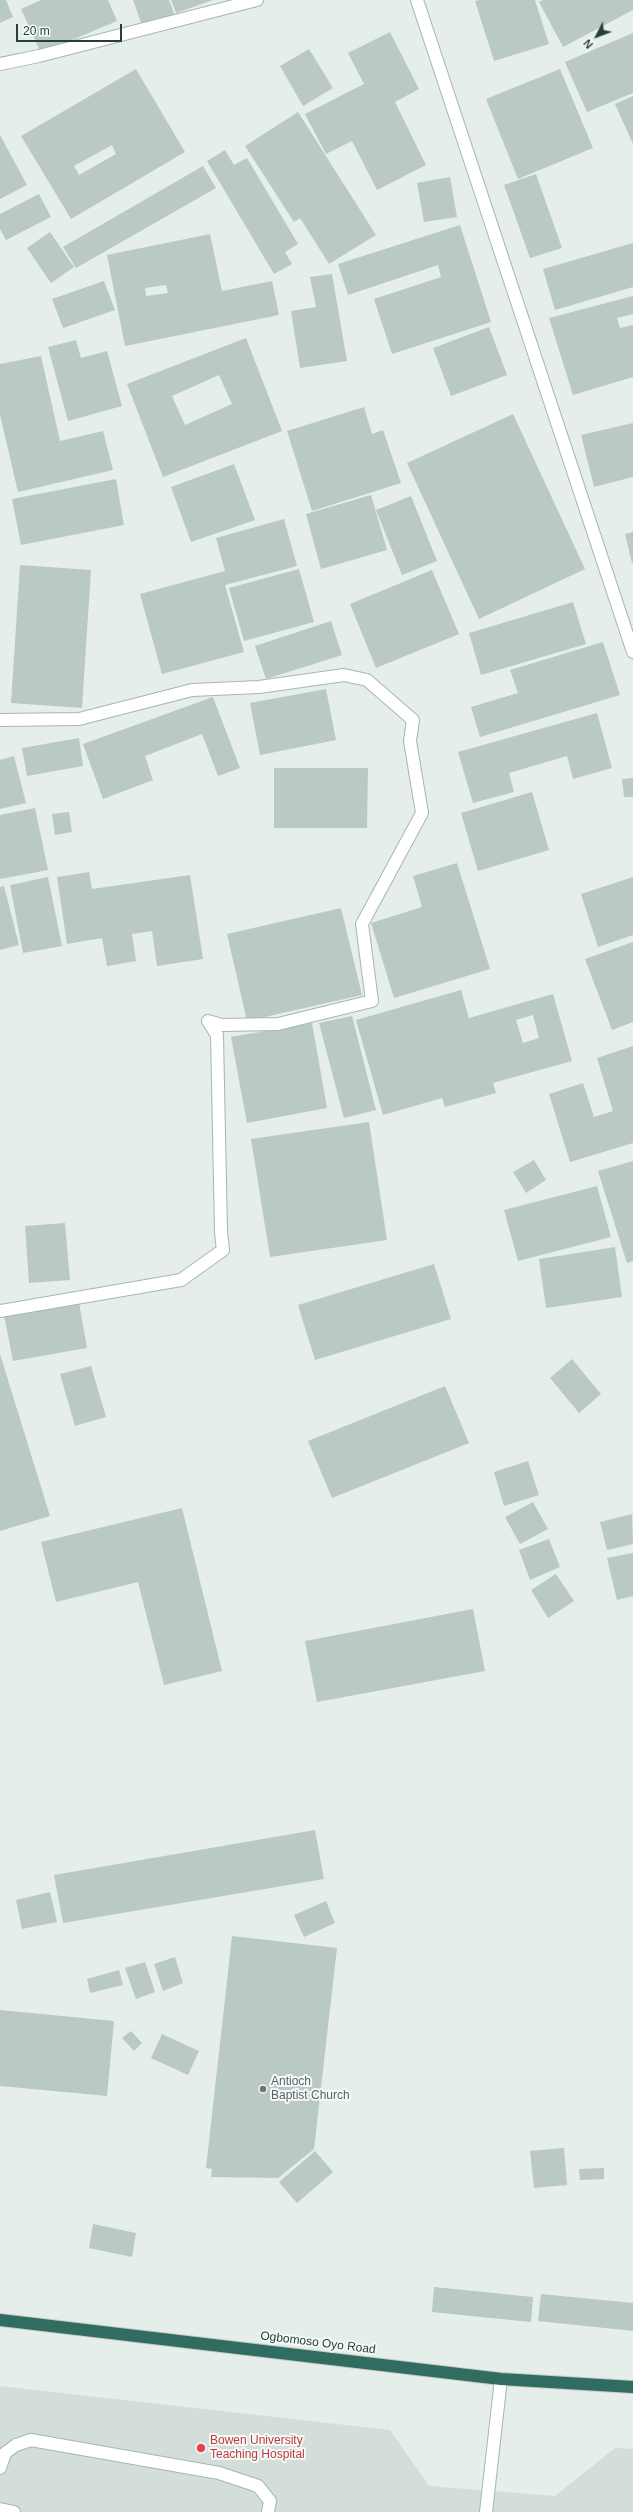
<!DOCTYPE html>
<style>
body{margin:0}
#map{position:relative;width:633px;height:2512px;overflow:hidden;background:#e5eeea;font-family:Arial,sans-serif}
canvas{display:block}
.north{position:absolute;left:577px;top:16px;width:40px;height:40px;-webkit-text-stroke:3px #f5faf8;paint-order:stroke;rotate:228deg;font-size:11px;font-weight:700;line-height:16px;text-align:center;color:#244038}
.north::after{content:'';display:block;margin:auto;width:14px;height:18px;background:#244038;clip-path:polygon(50% 0,100% 100%,50% 72%,0 100%)}
.scale{position:absolute;left:16px;top:24px;width:106px;height:18px;box-sizing:border-box;border:2px solid #244038;border-top:0;padding-left:5px;font-size:12px;line-height:14px;white-space:nowrap;color:#244038;-webkit-text-stroke:3px #f5faf8;paint-order:stroke}
</style>
<div id="map">
<canvas width="633" height="2512"></canvas>
<div class="north">N</div>
<div class="scale">20 m</div>
</div>
<script>
const ctx = document.querySelector('canvas').getContext('2d');
ctx.lineJoin = 'round';
function fill(path, color) {
  ctx.fillStyle = color;
  ctx.fill(path, 'evenodd');
}
function toPath(rows) {
  const path = new Path2D();
  for (const r of rows) {
    path.moveTo(r[0], r[1]);
    for (let i = 2; i < r.length; i += 2) path.lineTo(r[i], r[i + 1]);
  }
  return path;
}
function stroke(path, color, width, dash) {
  ctx.strokeStyle = color;
  ctx.lineWidth = width;
  ctx.lineCap = dash ? 'butt' : 'round';
  ctx.setLineDash(dash || []);
  ctx.stroke(path);
}
function write(font, color, halo, rows, align = 'center') {
  ctx.font = font + ' Arial,sans-serif';
  ctx.lineWidth = 4;
  ctx.setLineDash([]);
  ctx.textBaseline = 'middle';
  ctx.strokeStyle = halo;
  ctx.fillStyle = color;
  for (const [text, x, y, turn = 0] of rows) {
    ctx.save();
    ctx.translate(x, y);
    ctx.rotate((+turn || 0) * Math.PI / 180);
    ctx.textAlign = isNaN(turn) ? turn : align;
    if (halo) ctx.strokeText(text, 0, 0);
    ctx.fillText(text, 0, 0);
    ctx.restore();
  }
}
fill(toPath([
 [0,2386,390,2430,429,2486,555,2496,615,2448,633,2449,633,2512,0,2512]
]), '#d3ded9');
fill(toPath([
 [0,0,6,0,13,17,0,23],
 [41,0,108,0,117,21,41,53,21,9],
 [133,0,169,0,175,16,143,28],
 [171,0,213,0,176,13],
 [480,0,535,0,549,44,494,61,475,1],
 [543,0,633,0,633,10,563,47,539,2],
 [390,32,419,89,395,102,426,165,377,190,352,141,326,154,305,114,364,84,348,53],
 [633,33,633,93,587,112,565,62],
 [309,49,333,88,303,106,280,66],
 [136,69,185,152,71,219,21,136],
 [112,145,116,154,79,175,74,166],
 [560,69,593,148,518,179,486,99],
 [633,96,633,144,615,104],
 [298,112,376,235,329,264,300,218,294,222,245,146],
 [0,135,27,185,0,199],
 [225,150,234,165,247,158,298,244,285,252,292,264,274,274,207,161],
 [203,166,216,188,76,268,63,247],
 [536,174,562,248,530,258,504,185],
 [450,177,457,217,424,222,417,183],
 [39,194,51,217,6,240,0,229,0,214],
 [460,225,491,322,392,354,374,299,441,277,438,265,348,295,338,264],
 [50,232,74,267,51,283,27,248],
 [210,234,222,291,272,281,279,315,125,346,107,255],
 [166,285,168,293,146,296,145,288],
 [633,243,633,287,555,310,543,269],
 [332,274,347,361,300,368,291,311,316,307,310,277],
 [104,281,115,310,63,328,52,299],
 [633,296,633,314,617,318,620,328,633,325,633,377,573,395,549,318],
 [489,327,507,375,451,396,433,348],
 [246,338,282,431,163,477,127,384],
 [219,375,232,404,185,425,172,396],
 [76,340,81,358,107,351,122,406,68,421,48,347],
 [41,356,60,441,103,431,113,470,18,492,0,415,0,364],
 [364,407,372,434,383,430,401,483,312,511,287,431],
 [513,414,585,569,479,619,407,463],
 [633,423,633,477,594,487,581,435],
 [234,464,255,520,191,542,171,487],
 [116,479,124,525,21,545,12,499],
 [371,495,387,550,321,569,306,514],
 [411,496,437,561,402,575,376,510],
 [284,519,297,566,225,585,244,652,162,674,140,594,225,571,216,538],
 [633,532,633,563,632,563,625,534],
 [20,565,91,570,82,708,11,703],
 [299,569,314,622,244,641,229,588],
 [432,570,459,634,376,668,350,604],
 [573,602,586,644,481,675,469,633],
 [331,621,342,655,266,679,255,646],
 [603,642,620,695,480,737,471,707,518,693,510,670],
 [326,689,336,740,260,755,250,703],
 [213,697,240,768,218,776,202,734,145,756,153,780,103,799,83,744],
 [597,713,612,768,573,779,567,756,509,773,514,792,473,803,458,752],
 [79,738,83,766,27,776,22,748],
 [14,756,26,803,0,809,0,760],
 [274,768,368,768,367,828,274,828],
 [633,778,633,797,624,797,622,779],
 [532,792,549,850,478,871,461,813],
 [35,808,48,870,0,879,0,815],
 [69,812,72,832,55,835,52,814],
 [457,863,490,969,394,998,371,923,422,907,413,876],
 [89,872,92,889,190,875,203,959,157,966,152,931,132,934,136,961,107,966,102,938,67,944,57,877],
 [48,877,62,946,23,953,10,885],
 [633,877,633,935,598,947,581,894],
 [4,886,19,945,0,950,0,887],
 [341,908,362,995,247,1021,227,934],
 [633,942,633,1022,612,1030,585,959],
 [461,990,469,1018,553,994,572,1061,493,1083,496,1093,445,1107,442,1098,383,1115,356,1020],
 [533,1015,539,1038,523,1043,516,1020],
 [352,1016,376,1110,344,1118,319,1023],
 [312,1023,327,1108,247,1123,231,1037],
 [633,1046,633,1143,570,1162,549,1094,583,1083,594,1117,613,1111,597,1058],
 [369,1122,387,1240,270,1257,251,1139],
 [534,1160,546,1180,526,1193,513,1172],
 [633,1161,633,1261,627,1263,598,1171],
 [597,1186,611,1237,518,1261,504,1210],
 [65,1223,70,1280,29,1283,25,1226],
 [615,1247,622,1297,546,1308,539,1259],
 [434,1264,451,1319,315,1360,298,1305],
 [79,1302,87,1348,13,1361,4,1315],
 [0,1354,50,1516,0,1531],
 [572,1359,601,1394,579,1413,550,1378],
 [91,1366,106,1417,75,1426,60,1374],
 [445,1386,469,1443,332,1498,308,1441],
 [528,1461,539,1495,504,1506,494,1472],
 [533,1502,548,1529,520,1544,505,1517],
 [182,1508,222,1671,164,1685,138,1582,56,1602,41,1542],
 [632,1514,633,1544,607,1550,600,1522],
 [549,1539,560,1567,530,1580,519,1550],
 [633,1553,633,1596,617,1600,607,1558],
 [556,1574,574,1601,548,1618,531,1590],
 [473,1609,485,1671,317,1702,305,1641],
 [315,1830,324,1879,63,1923,54,1875],
 [50,1892,57,1922,22,1929,16,1900],
 [326,1901,335,1923,304,1937,294,1915],
 [232,1936,337,1948,314,2149,278,2178,211,2177,212,2169,206,2168],
 [175,1957,183,1983,163,1991,154,1964],
 [145,1962,155,1992,136,1999,125,1968],
 [119,1970,123,1985,90,1993,87,1979],
 [0,2010,114,2021,107,2096,0,2086],
 [131,2031,142,2043,134,2051,122,2038],
 [162,2034,199,2051,188,2075,151,2058],
 [564,2148,567,2185,534,2188,530,2151],
 [315,2151,333,2172,297,2203,279,2182],
 [604,2168,604,2179,580,2180,579,2169],
 [93,2224,136,2233,132,2257,89,2248],
 [434,2287,533,2297,531,2322,432,2312],
 [541,2294,633,2303,633,2331,538,2321]
]), '#bac9c3');
const lane = toPath([
 [0,2468,5,2453,16,2445,31,2440,219,2473,258,2486,270,2501,268,2512],
 [0,2509,14,2512],
 [486,2512,501,2379]
]);
const street = toPath([
 [417,0,633,652],
 [0,64,39,56,257,0],
 [0,720,79,719,192,690,259,687,344,675,367,680,413,720,410,741,422,813,362,924,372,1001,278,1024,222,1025,208,1021],
 [0,1311,181,1280,223,1250,221,1232,217,1035,208,1021]
]);
const highway = toPath([
 [0,2320,501,2379,633,2387]
]);
stroke(lane, '#a7b6b1', 14);
stroke(street, '#a7b6b1', 14);
stroke(highway, '#c2cac7', 14);
stroke(lane, '#fff', 12);
stroke(street, '#fff', 12);
stroke(highway, '#306c60', 12);
for (const [x, y, r, color] of [
 [263,2089,4,"#6b7280"],
 [201,2448,5,"#e0444e"]
]) {
  const dot = new Path2D();
  dot.arc(x, y, r, 0, 2 * Math.PI);
  ctx.fillStyle = color;
  ctx.fill(dot);
  stroke(dot, '#f5faf8', 1.5);
}
write('12px', '#5b616d', '#f5faf8', [
 ["Antioch",271,2082],
 ["Baptist Church",271,2096]
], 'left');
write('12px', '#244038', '#f5faf8', [
 ["Ogbomoso Oyo Road",318,2343,7]
]);
write('12px', '#be3a42', '#f5faf8', [
 ["Bowen University",210,2441],
 ["Teaching Hospital",210,2455]
], 'left');
</script>
